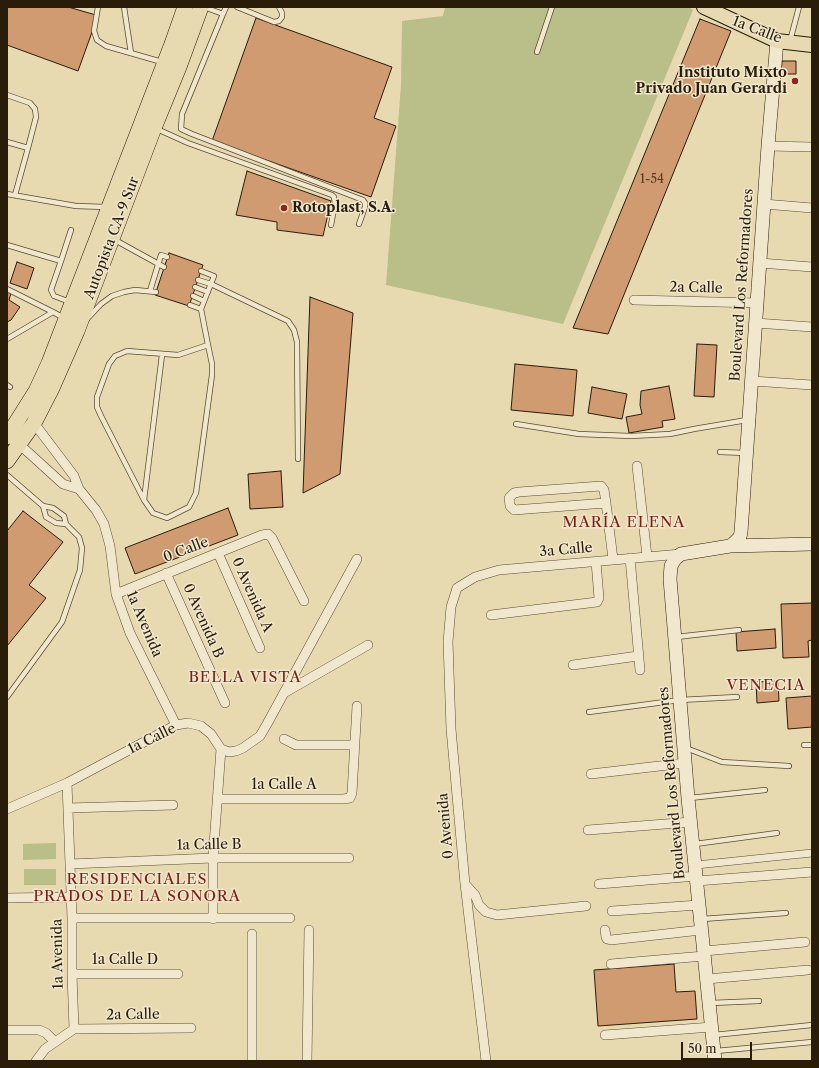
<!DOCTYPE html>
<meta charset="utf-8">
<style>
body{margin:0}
#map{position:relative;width:819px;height:1068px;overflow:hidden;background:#e8dab0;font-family:"Libre Caslon Text",serif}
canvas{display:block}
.frame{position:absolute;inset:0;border:8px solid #291c09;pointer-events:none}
.scale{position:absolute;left:681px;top:1042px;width:71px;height:18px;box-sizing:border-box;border:2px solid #291c09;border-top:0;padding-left:5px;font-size:12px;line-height:14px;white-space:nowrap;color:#291c09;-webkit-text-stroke:3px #f0e7cc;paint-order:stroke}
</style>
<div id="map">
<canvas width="819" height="1068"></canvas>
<div class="frame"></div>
<div class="scale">50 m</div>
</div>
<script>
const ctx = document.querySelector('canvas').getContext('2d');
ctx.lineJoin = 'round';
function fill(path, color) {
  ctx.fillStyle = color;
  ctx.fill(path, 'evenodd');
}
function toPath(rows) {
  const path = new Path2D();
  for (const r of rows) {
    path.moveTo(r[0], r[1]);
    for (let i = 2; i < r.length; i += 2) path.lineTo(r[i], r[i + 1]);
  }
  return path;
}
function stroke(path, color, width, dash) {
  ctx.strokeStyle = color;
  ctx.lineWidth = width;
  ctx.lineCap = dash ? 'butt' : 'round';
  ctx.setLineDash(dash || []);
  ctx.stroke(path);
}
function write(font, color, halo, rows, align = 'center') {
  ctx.font = font + ' "Libre Caslon Text",serif';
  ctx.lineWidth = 3;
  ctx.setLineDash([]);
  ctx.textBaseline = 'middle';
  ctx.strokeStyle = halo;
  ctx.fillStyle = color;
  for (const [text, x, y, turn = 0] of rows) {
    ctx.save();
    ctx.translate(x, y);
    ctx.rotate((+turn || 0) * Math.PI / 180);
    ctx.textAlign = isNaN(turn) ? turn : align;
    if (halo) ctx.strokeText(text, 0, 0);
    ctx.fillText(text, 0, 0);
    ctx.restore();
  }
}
fill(toPath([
 [445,7,689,7,693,10,563,324,386,285,401,85,402,21,443,16],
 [56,843,56,859,23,860,23,844],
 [24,869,56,869,56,885,24,885]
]), '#babe88');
const building = toPath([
 [7,7,68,7,96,15,91,35,78,71,7,45,7,7],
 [256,18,392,67,374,118,396,126,371,197,212,141,256,18],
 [700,19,731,31,608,334,573,328,700,19],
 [782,61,796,61,796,74,781,74,782,61],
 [247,171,331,201,323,236,277,230,277,222,236,215,247,171],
 [169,253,203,265,189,306,155,295,169,253],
 [17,262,34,268,27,289,10,283,17,262],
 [7,291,11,293,9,300,20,307,11,320,7,322,7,291],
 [310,297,353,313,340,474,303,493,310,297],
 [697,344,717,345,714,397,694,396,697,344],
 [515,364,577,370,573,416,511,410,515,364],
 [669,386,675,419,662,421,663,427,629,433,626,417,642,414,640,405,641,391,669,386],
 [592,387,627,394,622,419,588,413,592,387],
 [281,471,283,507,250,509,248,474,281,471],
 [228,508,238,535,135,574,125,548,228,508],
 [23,511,63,542,29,585,46,598,7,646,7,531,23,511],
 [812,603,812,640,808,641,809,657,783,658,781,604,812,603],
 [775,629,776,648,737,651,736,632,775,629],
 [778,681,779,701,757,703,756,682,778,681],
 [812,696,812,727,788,729,786,698,812,696],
 [674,964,676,992,695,991,697,1019,598,1026,594,970,674,964]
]);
fill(building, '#d09b70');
stroke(building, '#291c09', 1);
const service = toPath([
 [98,7,94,31,97,40,106,46,162,62],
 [124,7,131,53],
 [204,7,223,14,226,7],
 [237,7,274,22,279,21,282,17,282,13,279,7],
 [223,14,182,114,181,129,192,134,363,200,365,203,365,207,359,224],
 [790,41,799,7],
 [537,52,552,7],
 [7,95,30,103,35,109,36,117,28,148],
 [157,129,188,143,332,195,334,197,335,204,331,225],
 [7,142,28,148,15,195],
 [7,194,76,206,106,207],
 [115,240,164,267],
 [7,245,61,261,71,230],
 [61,261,51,290,54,296,70,302],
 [198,280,211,284,288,321,294,330,297,342,298,459],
 [195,287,208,292],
 [7,289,53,312],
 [150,291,161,255,167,257],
 [193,296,204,301],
 [190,305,201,309],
 [87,319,101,304,112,296,124,292,135,290,156,292],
 [7,339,53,312,64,318],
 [162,355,144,500,153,513,167,518,189,507,196,493,212,375,212,364,208,345],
 [7,385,10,387],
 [516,424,579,434,631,436,670,434,694,429,747,420],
 [720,452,746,453],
 [7,475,43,506,53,508,64,516,66,524,79,537,82,548,80,570,62,622,7,697],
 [144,500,101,416,97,407,97,397,109,364,115,356,127,351,178,355,208,345,201,309,214,276,201,271],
 [43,506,46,517,56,523,66,524],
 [676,637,739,630],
 [589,712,680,700,737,697],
 [804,745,812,745],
 [686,748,722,762,789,766],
 [690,798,765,790],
 [695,844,777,833],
 [702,919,786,913],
 [711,1003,759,1001],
 [714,1035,812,1025],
 [716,1051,812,1042]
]);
const pedestrian = toPath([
 [696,865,812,853]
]);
const minor = toPath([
 [768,146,812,147],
 [764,204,812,208],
 [760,263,812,267],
 [634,300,757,303],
 [756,323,812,327],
 [752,381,812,385],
 [34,423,74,476,79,489,96,510,104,524,110,546,116,594,130,633,176,725],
 [19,444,63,484,79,489],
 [637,466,647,556],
 [606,503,514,510,510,506,509,498,514,493,519,492,601,486,604,490,606,503,613,559],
 [218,553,260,648],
 [630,558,640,670],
 [166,573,225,703],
 [116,594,262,535,268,534,272,538,304,601],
 [491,615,597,602,599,598,596,562],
 [573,665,638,656],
 [284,693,368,645],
 [284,739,296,745,354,745],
 [591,774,685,763],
 [67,783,72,918,72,974,74,1029],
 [219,799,343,799,350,798,352,793,357,706],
 [68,808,173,805],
 [7,809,67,783,176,725,188,723,201,726,211,734,221,749,229,752,236,751,243,748,260,736,267,724,357,559],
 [588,830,691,822],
 [70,864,213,858,349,858],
 [697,881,812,872],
 [465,884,475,895,479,905,486,912,497,915,586,906],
 [599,884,697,876],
 [7,898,71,897],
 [612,911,699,905],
 [72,918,290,918],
 [213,919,213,858,221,749],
 [605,930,606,937,607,939,611,940,701,930],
 [252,934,252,1061],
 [704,951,805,942],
 [611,964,704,956],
 [72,974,178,974],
 [707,979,808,970],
 [74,1029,191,1028],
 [7,1030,39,1030,46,1033,55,1042],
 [605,1035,712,1027],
 [36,1061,45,1049,74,1029],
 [307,1061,309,930],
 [486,1061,465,884,451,729,448,642,451,607,457,588,475,577,499,570,681,554]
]);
const secondary = toPath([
 [730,546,812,544],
 [715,1061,688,798,670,579,671,566,675,559,681,554,730,546,734,543,740,537,741,532,768,146,777,41]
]);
const primary = toPath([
 [704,7,777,41,812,45]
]);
const trunk = toPath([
 [7,437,36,391,49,363,172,44,185,7],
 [7,461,34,423,52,388,77,331,154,128,179,67,201,7]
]);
stroke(service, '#594c33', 6);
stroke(pedestrian, '#594c33', 8);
stroke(minor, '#594c33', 10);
stroke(secondary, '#291c09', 14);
stroke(primary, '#291c09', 16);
stroke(trunk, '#291c09', 16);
stroke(service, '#f0e7cc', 4.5);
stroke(pedestrian, '#f0e7cc', 7);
stroke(minor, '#f0e7cc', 9);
stroke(secondary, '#f0e7cc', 13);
stroke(primary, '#e8dab0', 14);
stroke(trunk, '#e8dab0', 15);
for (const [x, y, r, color] of [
 [795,81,4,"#8f2418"],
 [284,208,4,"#8f2418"]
]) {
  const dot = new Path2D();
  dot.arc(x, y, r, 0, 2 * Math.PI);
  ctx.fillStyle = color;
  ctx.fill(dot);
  stroke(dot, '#f0e7cc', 1.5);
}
write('12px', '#533c23', null, [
 ["1-54",652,180]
]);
write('14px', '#291c09', '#f0e7cc', [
 ["1a Calle",757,30,21],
 ["Autopista CA-9 Sur",112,238,-69],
 ["Boulevard Los Reformadores",742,285,-86],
 ["2a Calle",696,288,1],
 ["0 Calle",186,550,-21],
 ["3a Calle",566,550,-5],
 ["0 Avenida A",252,595,66],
 ["0 Avenida B",203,621,66],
 ["1a Avenida",144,624,67],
 ["1a Calle",152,739,-26],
 ["Boulevard Los Reformadores",672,783,-95],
 ["1a Calle A",284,785],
 ["0 Avenida",446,826,-95],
 ["1a Calle B",209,845,-1],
 ["1a Avenida",58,954,-91],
 ["1a Calle D",125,960],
 ["2a Calle",133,1015,-1]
]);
write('bold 14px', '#291c09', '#f0e7cc', [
 ["Instituto Mixto",787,73],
 ["Privado Juan Gerardi",787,89],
 ["Rotoplast, S.A.",292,208,"left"]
], 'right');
ctx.letterSpacing = '1px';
write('15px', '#7a1f14', '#f0e7cc', [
 ["MARÍA ELENA",624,523],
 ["BELLA VISTA",245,678],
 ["VENECIA",766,686],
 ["RESIDENCIALES",137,880],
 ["PRADOS DE LA SONORA",137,897]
]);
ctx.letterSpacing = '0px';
</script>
